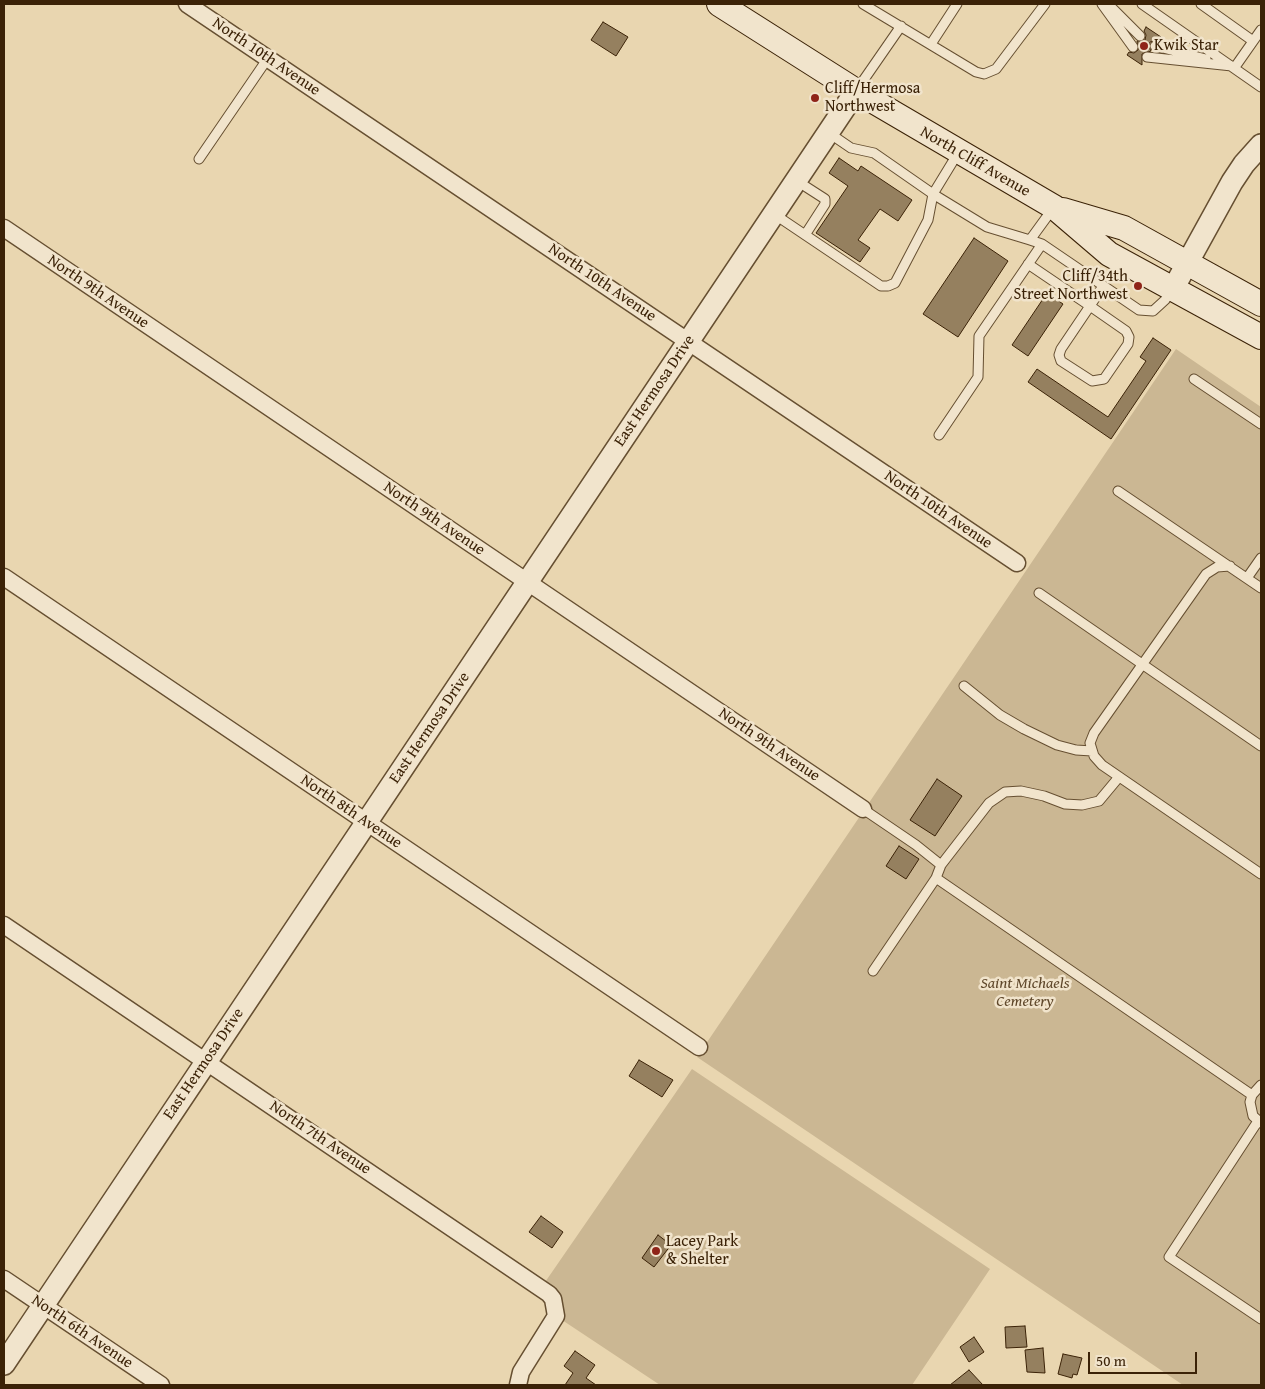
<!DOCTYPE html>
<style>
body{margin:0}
#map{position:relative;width:1265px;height:1389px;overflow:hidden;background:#e9d6b0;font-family:"Gentium Book Plus",serif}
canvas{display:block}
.frame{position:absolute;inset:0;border:5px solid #3b2207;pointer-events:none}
.scale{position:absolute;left:1088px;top:1352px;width:109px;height:22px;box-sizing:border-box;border:2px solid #3b2207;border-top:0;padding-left:6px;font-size:15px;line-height:18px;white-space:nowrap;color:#3b2207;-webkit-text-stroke:4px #f1e4cc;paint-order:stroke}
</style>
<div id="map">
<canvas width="1265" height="1389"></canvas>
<div class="frame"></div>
<div class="scale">50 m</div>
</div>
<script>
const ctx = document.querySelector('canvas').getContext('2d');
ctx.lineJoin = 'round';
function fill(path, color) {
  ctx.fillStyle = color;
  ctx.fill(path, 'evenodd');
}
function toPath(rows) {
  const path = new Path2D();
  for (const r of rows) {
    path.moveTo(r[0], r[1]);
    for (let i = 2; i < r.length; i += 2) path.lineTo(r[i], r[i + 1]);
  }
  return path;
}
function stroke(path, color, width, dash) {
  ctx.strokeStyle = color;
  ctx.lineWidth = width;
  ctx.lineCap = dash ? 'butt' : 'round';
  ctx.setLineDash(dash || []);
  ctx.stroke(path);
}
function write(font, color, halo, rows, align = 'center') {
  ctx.font = font + ' "Gentium Book Plus",serif';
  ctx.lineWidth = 5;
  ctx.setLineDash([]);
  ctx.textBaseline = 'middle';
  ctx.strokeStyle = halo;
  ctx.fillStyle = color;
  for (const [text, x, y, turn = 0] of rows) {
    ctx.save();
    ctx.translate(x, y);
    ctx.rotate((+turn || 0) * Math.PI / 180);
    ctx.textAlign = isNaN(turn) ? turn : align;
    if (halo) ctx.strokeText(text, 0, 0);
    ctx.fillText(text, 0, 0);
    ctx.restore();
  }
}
fill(toPath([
 [1176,349,1261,407,1261,1385,1183,1385,697,1057],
 [692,1069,990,1269,912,1385,660,1385,556,1316,541,1288]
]), '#cbb793');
const building = toPath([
 [603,22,628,37,616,56,591,40,603,22],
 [1146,27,1161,37,1159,40,1150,42,1149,47,1151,51,1142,54,1142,65,1127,55,1129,52,1134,53,1138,50,1137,41,1145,40,1146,35,1144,31,1146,27],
 [839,158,858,171,861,166,912,200,898,221,880,209,858,240,870,248,860,262,816,233,848,186,829,173,839,158],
 [974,238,1008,261,958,337,923,314,974,238],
 [1047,293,1063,304,1028,356,1012,345,1047,293],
 [1153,338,1171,350,1111,439,1028,382,1037,369,1108,417,1146,361,1140,357,1153,338],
 [937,779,962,796,935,836,910,820,937,779],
 [899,846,919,859,906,879,886,866,899,846],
 [639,1060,673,1080,662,1097,629,1076,639,1060],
 [541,1216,563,1232,552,1248,529,1232,541,1216],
 [658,1235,671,1245,654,1267,642,1258,658,1235],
 [1025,1326,1027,1347,1006,1348,1005,1327,1025,1326],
 [974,1337,984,1352,969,1362,960,1347,974,1337],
 [1043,1348,1045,1373,1027,1372,1025,1350,1043,1348],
 [575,1351,595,1365,586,1378,596,1385,565,1385,573,1373,564,1366,575,1351],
 [1063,1354,1082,1358,1077,1375,1073,1374,1072,1378,1058,1374,1063,1354],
 [969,1370,983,1385,950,1385,969,1370]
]);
fill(building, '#95805f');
stroke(building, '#3b2207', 1);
const service = toPath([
 [863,4,976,72,984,74,996,69,1045,4],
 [1102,4,1133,47],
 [1108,4,1140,36],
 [1142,4,1261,87],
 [1201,4,1253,41],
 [931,44,957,4],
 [1155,46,1206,59],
 [1147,57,1232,66],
 [1235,67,1261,30],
 [856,91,901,26],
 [829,133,851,148,874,153,933,194,958,153],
 [199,159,268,58],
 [797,181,825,199,825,204,805,235],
 [1054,207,1030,240,1042,244,1139,310,1153,311,1165,300,1172,290],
 [774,214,881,286,888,286,895,283,928,220,933,194,987,227,1030,240],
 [1028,264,1090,306,1126,331,1129,337,1128,344,1104,379,1092,381,1061,361,1059,355,1061,349,1090,306,1103,286],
 [1194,379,1261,424],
 [939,435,978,377,979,336,1042,244],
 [1118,491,1261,588],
 [1230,566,1217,567,1206,574,1094,733,1090,743,1094,756,1102,765,1261,874],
 [1247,578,1261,558],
 [1039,593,1261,746],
 [964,686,1000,715,1024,729,1057,745,1076,750,1092,751],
 [1119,777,1099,801,1082,805,1065,804,1044,796,1021,791,1005,792,989,803,941,865,936,878,1252,1095],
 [863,809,916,845,941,865],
 [873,971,936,878],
 [1261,1085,1252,1095,1250,1102,1253,1116,1261,1123],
 [1258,1121,1169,1257,1261,1319]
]);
const minor = toPath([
 [187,4,1017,563],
 [4,228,863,809],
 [4,577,699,1047],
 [4,925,549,1294,553,1299,556,1316,521,1372,518,1385],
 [4,1279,161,1385]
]);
const tertiary = toPath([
 [1173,289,1232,182,1244,164,1261,145],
 [4,1364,856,91]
]);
const secondary = toPath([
 [719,4,856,91,1054,207,1109,254,1261,337],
 [1063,210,1124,228,1261,304]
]);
stroke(service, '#664f31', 11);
stroke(minor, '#664f31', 19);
stroke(tertiary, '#664f31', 24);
stroke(secondary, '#3b2207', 26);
stroke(service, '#f1e4cc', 9);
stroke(minor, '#f1e4cc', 16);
stroke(tertiary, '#f1e4cc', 21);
stroke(secondary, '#f1e4cc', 24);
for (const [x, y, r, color] of [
 [1144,46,5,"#8f2418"],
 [815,98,5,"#8f2418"],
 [1138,286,5,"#8f2418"],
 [656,1251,5,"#8f2418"]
]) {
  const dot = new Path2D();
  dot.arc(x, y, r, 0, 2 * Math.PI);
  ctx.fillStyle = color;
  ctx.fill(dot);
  stroke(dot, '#f1e4cc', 2);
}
write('16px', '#3b2207', '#f1e4cc', [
 ["Kwik Star",1154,46],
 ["Cliff/Hermosa",825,89],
 ["Northwest",825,107],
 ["Cliff/34th",1128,277,"right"],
 ["Street Northwest",1128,295,"right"],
 ["Lacey Park",666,1242],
 ["& Shelter",666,1260]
], 'left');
write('16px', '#3b2207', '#f1e4cc', [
 ["North 10th Avenue",266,57,34],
 ["North Cliff Avenue",975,162,30],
 ["North 10th Avenue",602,283,34],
 ["North 9th Avenue",98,292,34],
 ["East Hermosa Drive",655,391,-56],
 ["North 10th Avenue",938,510,34],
 ["North 9th Avenue",434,519,34],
 ["East Hermosa Drive",430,728,-56],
 ["North 9th Avenue",769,745,34],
 ["North 8th Avenue",351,812,34],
 ["East Hermosa Drive",204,1064,-56],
 ["North 7th Avenue",320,1138,34],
 ["North 6th Avenue",82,1332,34]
]);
write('italic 16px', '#5f472a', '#f1e4cc', [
 ["Saint Michaels",1025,984],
 ["Cemetery",1025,1002]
]);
</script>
